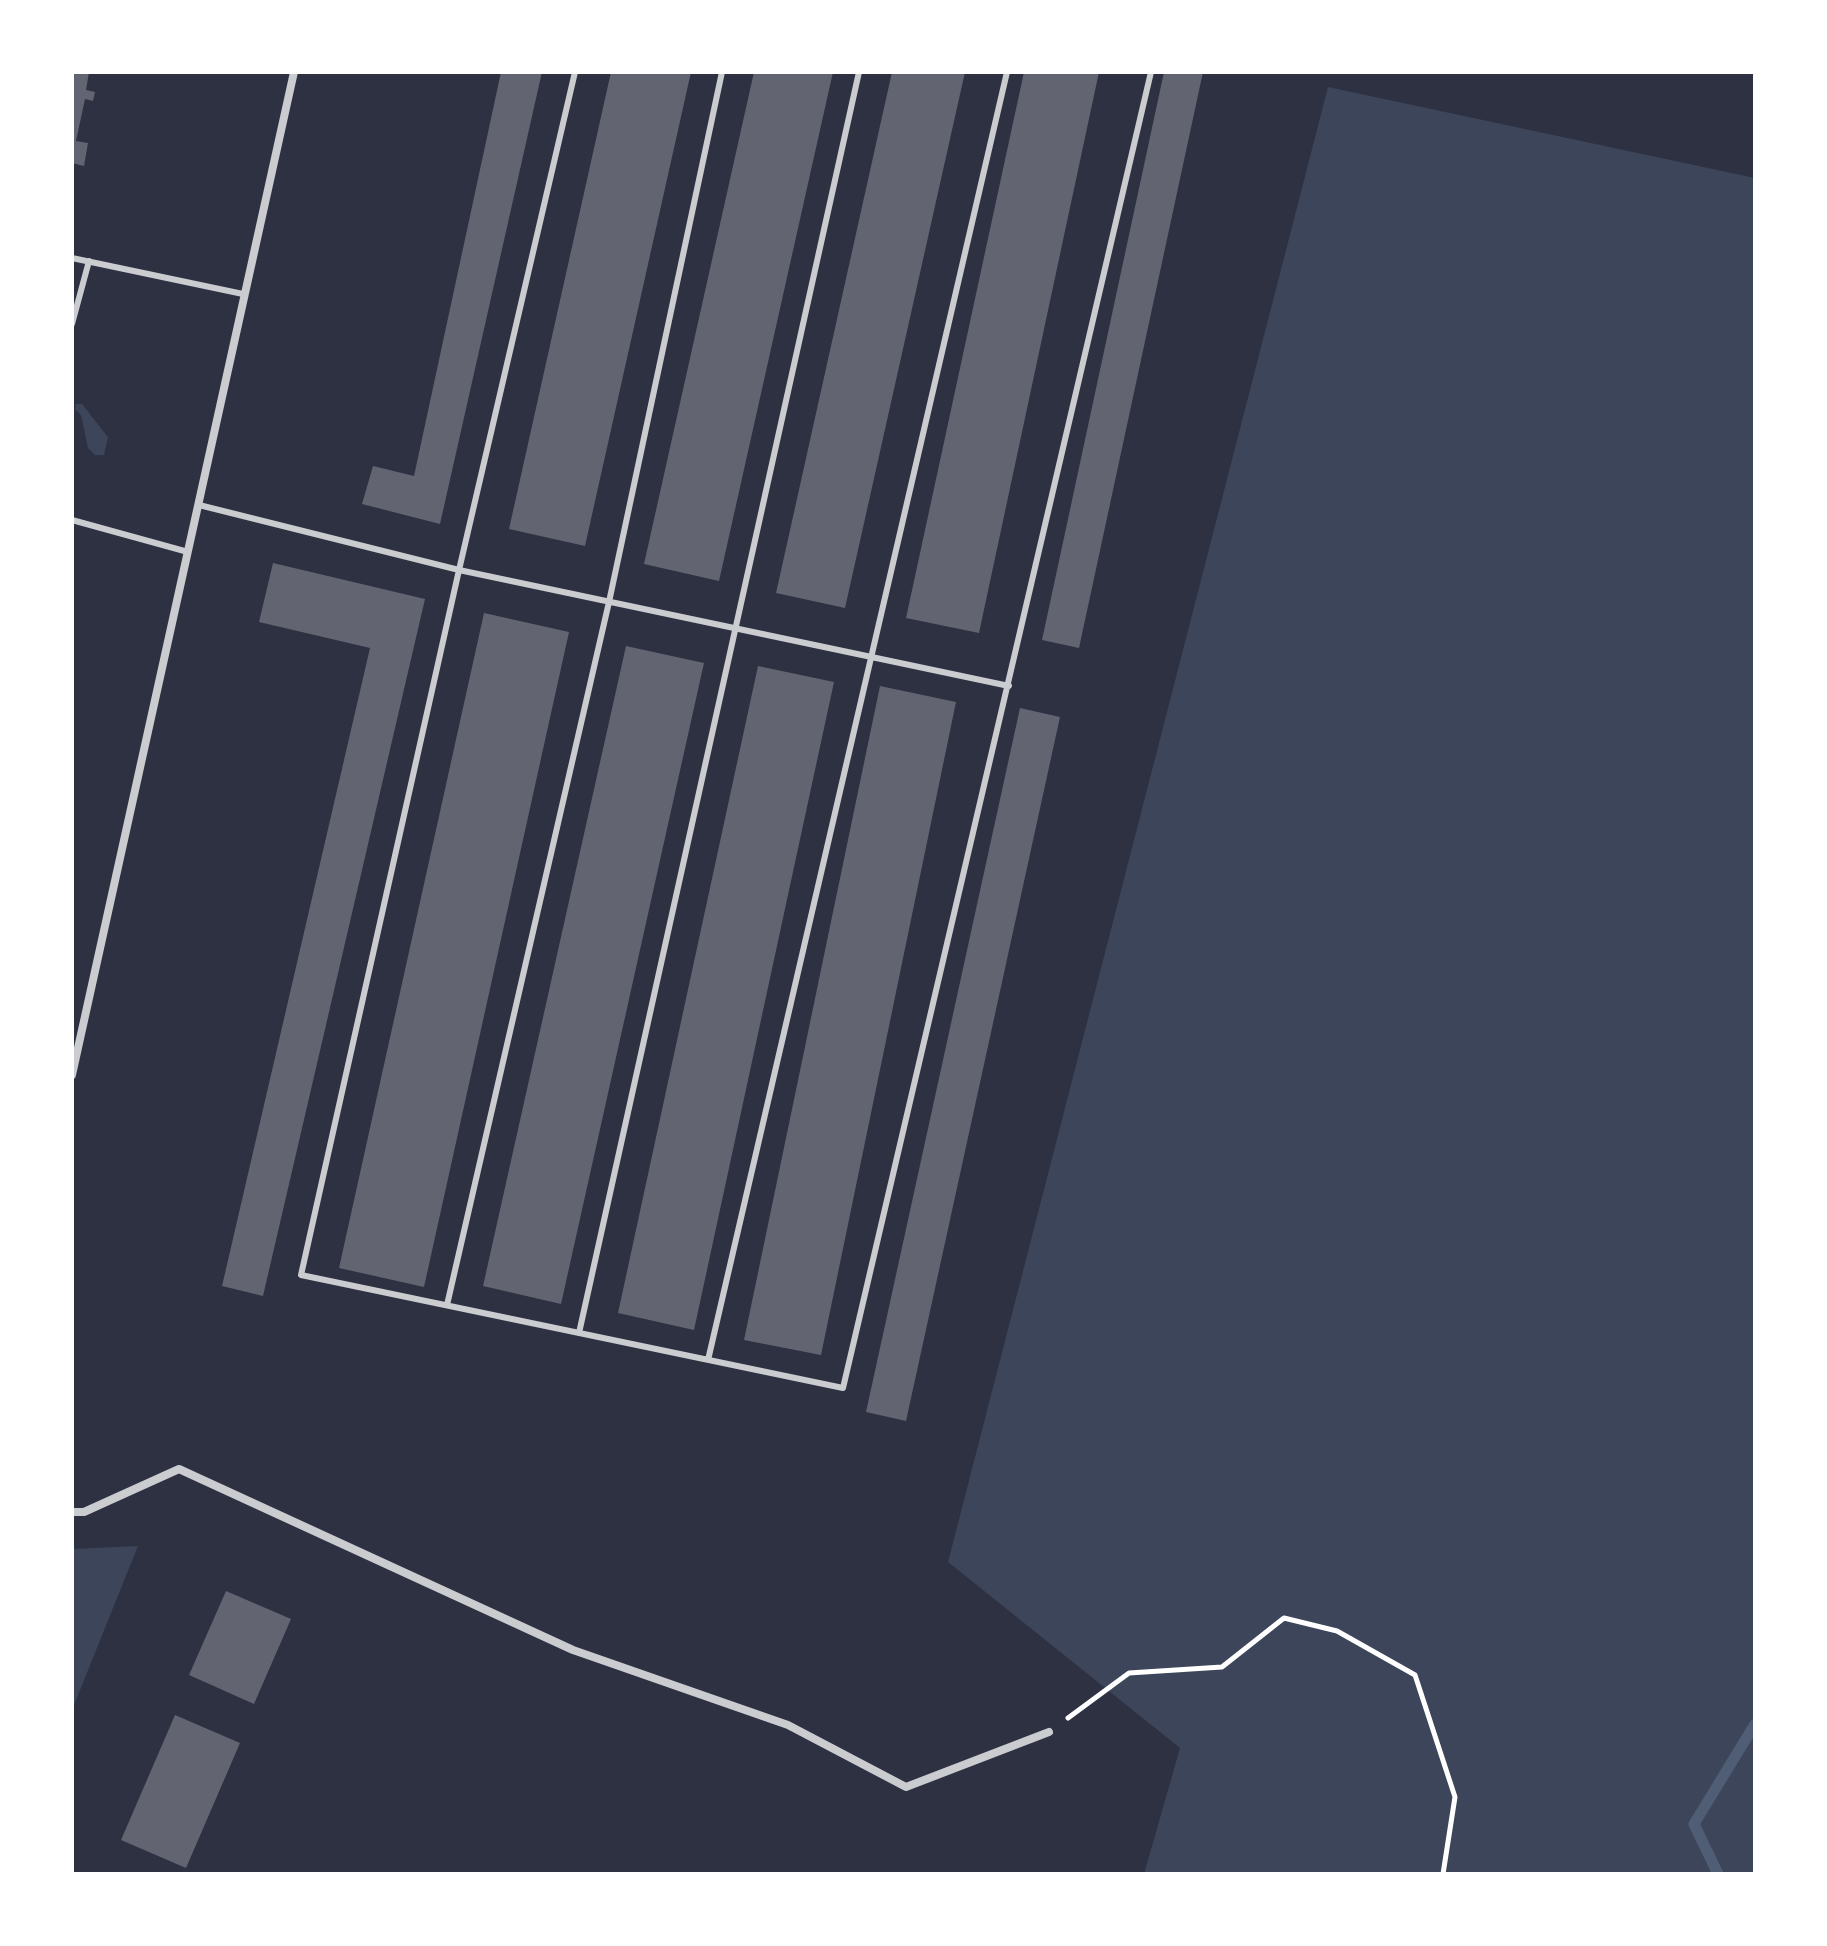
<!DOCTYPE html>
<style>
body{margin:0}
#map{position:relative;width:1827px;height:1946px;overflow:hidden;background:#2d3142;font-family:"Noto Sans",sans-serif}
canvas{display:block}
.frame{position:absolute;inset:0;border:74px solid #fff;pointer-events:none}
</style>
<div id="map">
<canvas width="1827" height="1946"></canvas>
<div class="frame"></div>
</div>
<script>
const ctx = document.querySelector('canvas').getContext('2d');
ctx.lineJoin = 'round';
function fill(path, color) {
  ctx.fillStyle = color;
  ctx.fill(path, 'evenodd');
}
function toPath(rows) {
  const path = new Path2D();
  for (const r of rows) {
    path.moveTo(r[0], r[1]);
    for (let i = 2; i < r.length; i += 2) path.lineTo(r[i], r[i + 1]);
  }
  return path;
}
function stroke(path, color, width, dash) {
  ctx.strokeStyle = color;
  ctx.lineWidth = width;
  ctx.lineCap = dash ? 'butt' : 'round';
  ctx.setLineDash(dash || []);
  ctx.stroke(path);
}
fill(toPath([
 [1328,87,1755,178,1755,1874,1144,1874,1180,1748,948,1562],
 [82,404,108,437,104,455,95,455,88,448,81,415,75,409,76,404],
 [138,1546,72,1710,72,1549]
]), '#3c4559');
stroke(toPath([
 [1718,1874,1694,1824,1755,1724]
]), '#4f5d75', 11);
fill(toPath([
 [72,72,89,72,86,90,95,92,93,101,85,99,76,141,88,143,84,166,72,163],
 [501,72,542,72,440,524,362,504,373,466,414,476],
 [611,72,691,72,585,546,509,529],
 [754,72,833,72,719,581,644,564],
 [892,72,965,72,845,608,776,593],
 [1024,72,1099,72,979,633,906,618],
 [1164,72,1203,72,1079,648,1042,640],
 [273,563,425,599,263,1296,222,1286,370,648,259,622],
 [484,613,569,632,424,1287,339,1268],
 [626,646,704,663,561,1304,483,1286],
 [758,666,834,682,694,1330,618,1313],
 [880,686,956,702,821,1355,744,1340],
 [1020,708,1060,717,906,1421,866,1412],
 [226,1591,291,1619,254,1704,189,1675],
 [175,1715,240,1743,186,1868,121,1840]
]), '#626471');
stroke(toPath([
 [1068,1718,1129,1673,1222,1667,1284,1618,1337,1631,1415,1675,1455,1797,1443,1874]
]), '#fff', 5);
stroke(toPath([
 [575,72,459,570,301,1275,843,1388,1151,72],
 [72,258,243,294],
 [72,324,89,261],
 [199,505,459,570,1009,686],
 [72,520,188,552],
 [447,1305,609,602,722,72],
 [579,1333,859,72],
 [708,1360,1007,72]
]), '#caccd0', 6);
stroke(toPath([
 [72,1075,294,72],
 [72,1512,84,1512,179,1469,573,1650,788,1725,906,1787,1049,1732]
]), '#caccd0', 8);
</script>
